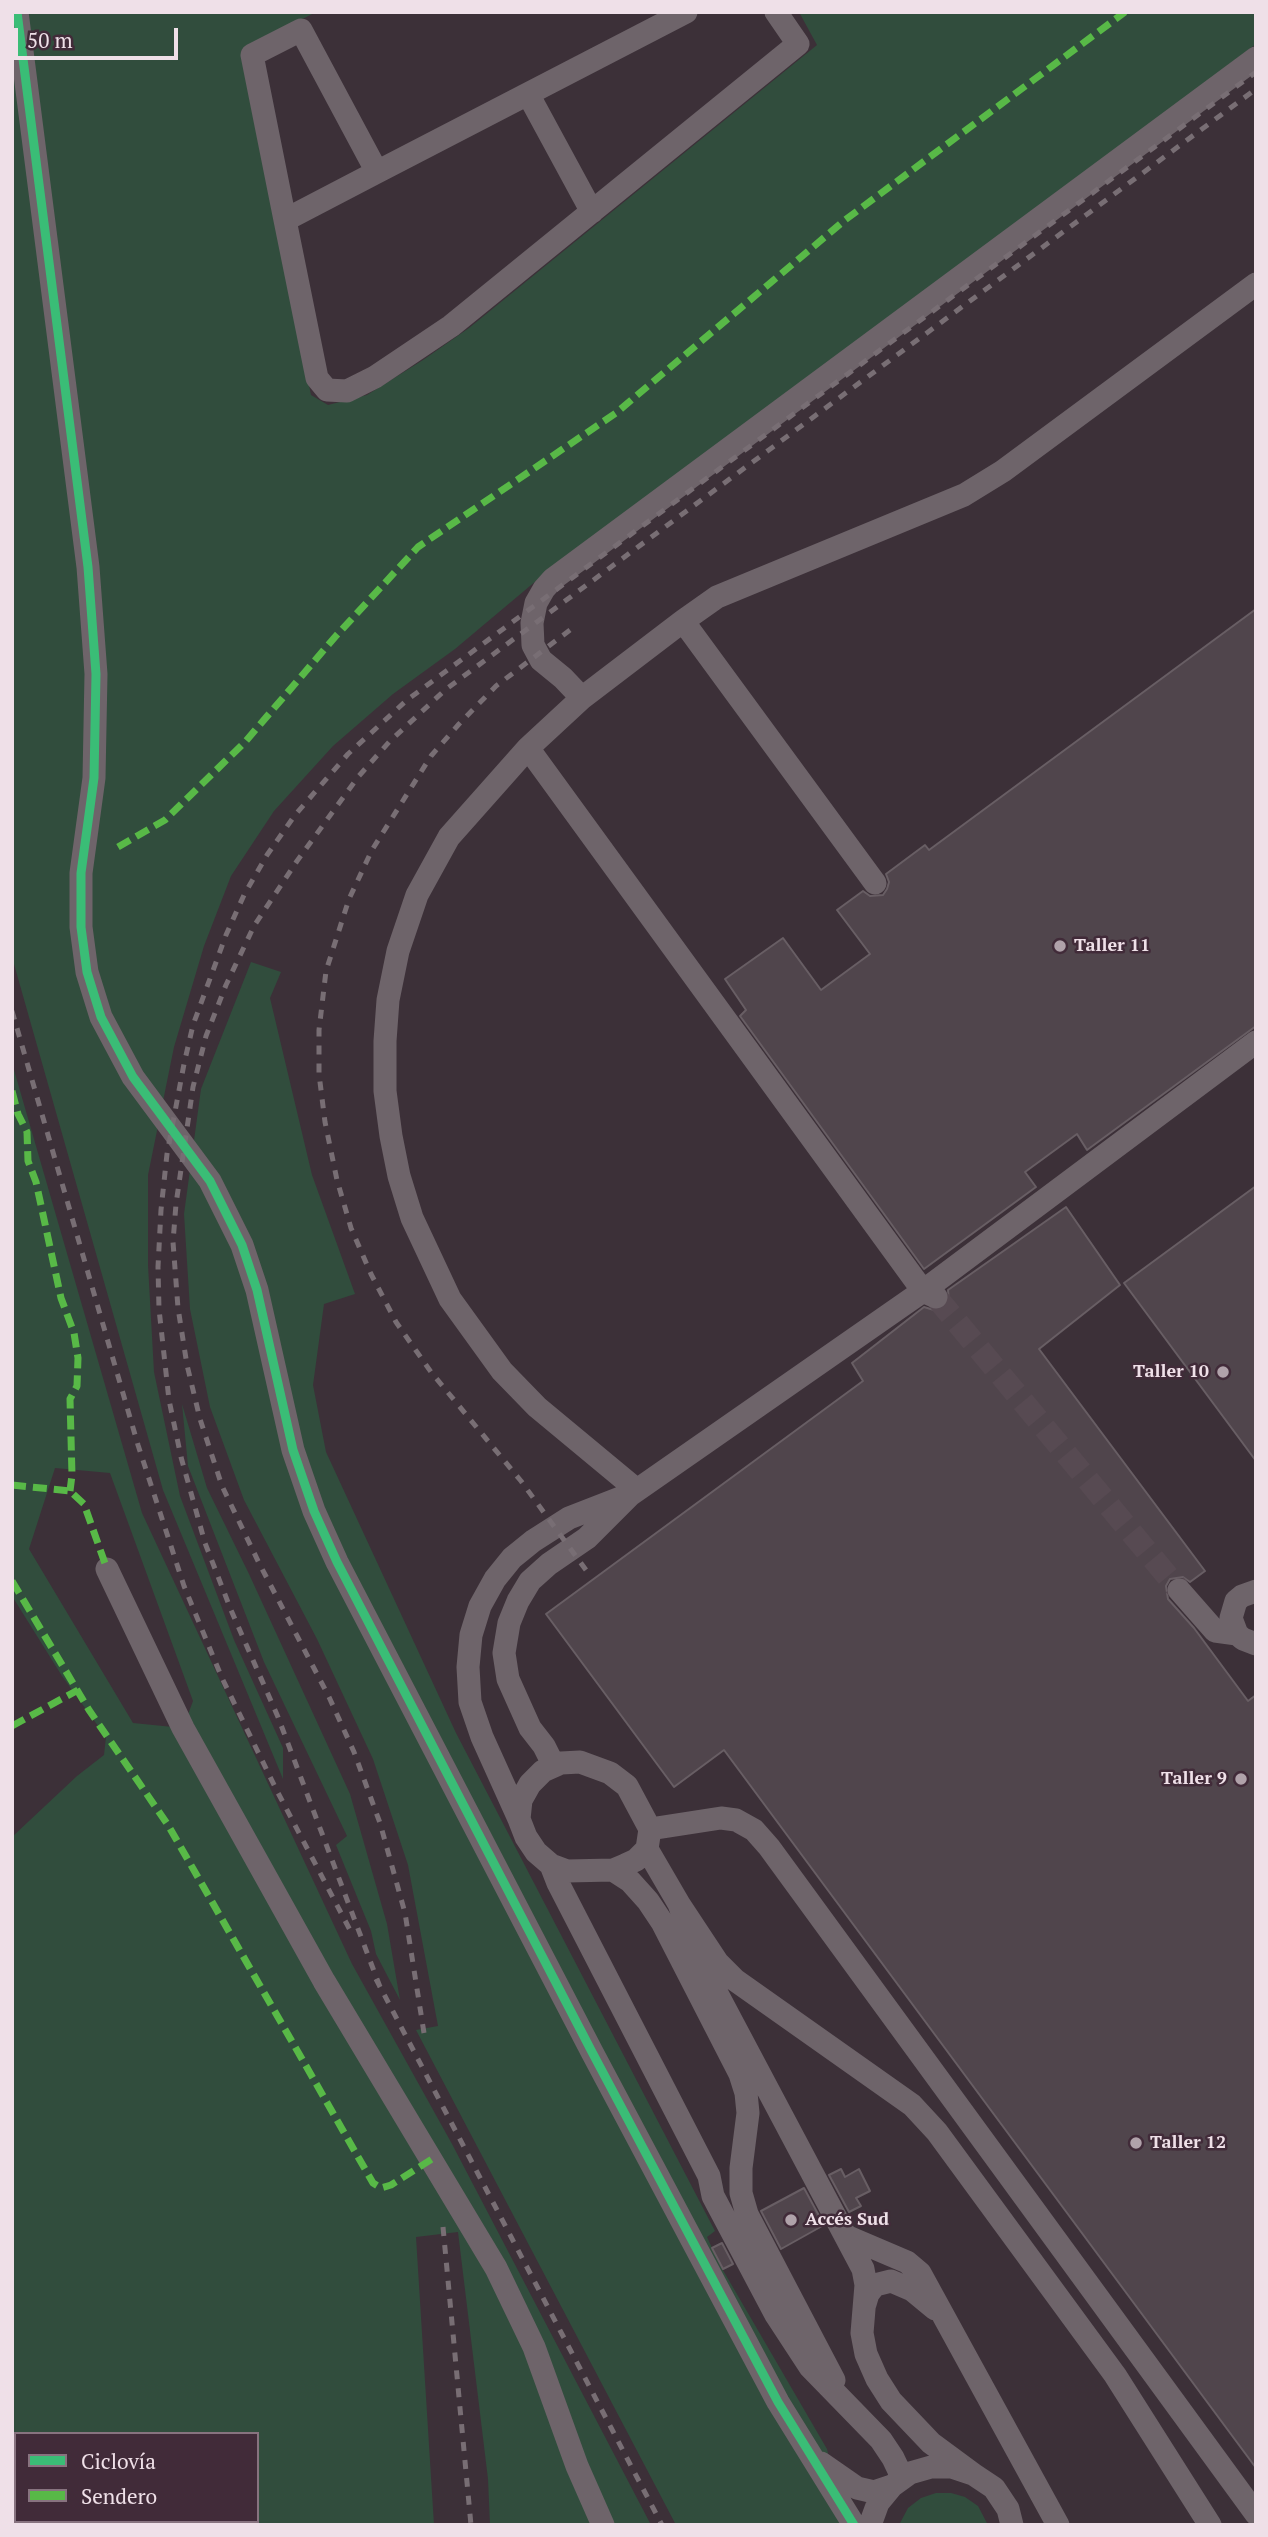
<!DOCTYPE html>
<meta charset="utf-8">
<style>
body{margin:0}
#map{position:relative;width:1268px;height:2537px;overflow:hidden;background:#3c3038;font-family:"PT Serif",serif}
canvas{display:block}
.frame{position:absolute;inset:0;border:14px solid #efe0e8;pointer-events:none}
.legend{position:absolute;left:14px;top:2432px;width:245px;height:91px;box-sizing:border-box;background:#412b39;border:2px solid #87737f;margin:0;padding:9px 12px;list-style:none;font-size:21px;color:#efe0e8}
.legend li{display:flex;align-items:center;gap:14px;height:35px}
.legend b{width:35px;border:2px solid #87737f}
.scale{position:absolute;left:14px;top:28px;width:164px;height:32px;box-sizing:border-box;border:4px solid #efe0e8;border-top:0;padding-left:9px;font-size:21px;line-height:24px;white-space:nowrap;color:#efe0e8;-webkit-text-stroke:5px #412b39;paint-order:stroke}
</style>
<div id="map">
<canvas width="1268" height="2537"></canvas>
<div class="frame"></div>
<ul class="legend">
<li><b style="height:9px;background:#3abd76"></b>Ciclovía</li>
<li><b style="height:9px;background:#58b947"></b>Sendero</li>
</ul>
<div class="scale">50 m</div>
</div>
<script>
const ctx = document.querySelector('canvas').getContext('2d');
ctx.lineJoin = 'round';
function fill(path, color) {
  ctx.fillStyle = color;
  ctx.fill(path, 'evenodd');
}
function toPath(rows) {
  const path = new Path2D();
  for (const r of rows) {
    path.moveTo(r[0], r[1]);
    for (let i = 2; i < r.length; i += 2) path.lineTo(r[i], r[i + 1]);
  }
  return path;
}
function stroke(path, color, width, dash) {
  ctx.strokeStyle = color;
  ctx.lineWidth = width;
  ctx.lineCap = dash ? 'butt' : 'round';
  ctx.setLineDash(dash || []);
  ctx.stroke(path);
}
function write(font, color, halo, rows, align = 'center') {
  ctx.font = font + ' "PT Serif",serif';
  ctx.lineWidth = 5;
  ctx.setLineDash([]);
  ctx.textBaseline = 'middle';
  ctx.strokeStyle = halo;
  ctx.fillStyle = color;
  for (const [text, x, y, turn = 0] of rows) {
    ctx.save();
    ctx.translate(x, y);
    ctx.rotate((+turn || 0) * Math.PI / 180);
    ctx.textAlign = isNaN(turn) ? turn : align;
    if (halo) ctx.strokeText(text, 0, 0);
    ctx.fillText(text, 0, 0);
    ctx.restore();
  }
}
fill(toPath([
 [12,12,316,12,241,51,311,395,328,405,367,395,423,360,469,328,817,45,799,12,1256,12,1256,44,1084,175,549,570,455,649,393,694,333,746,274,811,231,876,204,946,174,1047,148,1175,148,1265,154,1372,180,1496,234,1640,283,1748,283,1779,163,1490,12,957],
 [251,962,281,972,270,998,312,1175,355,1294,324,1304,313,1385,326,1452,456,1733,715,2231,707,2237,720,2265,827,2449,844,2525,676,2525,416,2030,438,2026,408,1865,373,1759,317,1639,244,1500,210,1407,190,1309,184,1214,201,1089],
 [12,1063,142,1513,352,1964,452,2144,651,2525,490,2525,488,2479,458,2232,416,2237,434,2525,12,2525,12,1837,77,1776,104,1755,106,1737,62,1676,12,1596],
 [55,1468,110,1473,193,1701,183,1728,133,1723,29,1549],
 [16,2434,257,2434,257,2521,16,2521],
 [182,1404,207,1488,249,1574,350,1794,387,1924,400,2000,376,1954,371,1931,336,1845,347,1836,264,1662,188,1466],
 [936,2493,951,2493,965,2497,978,2506,988,2525,899,2525,908,2508,921,2498]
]), '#314d3d');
const building = toPath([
 [1256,609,1256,1026,1087,1150,1077,1134,1025,1172,1036,1187,924,1269,740,1016,746,1010,725,979,783,938,821,990,870,954,837,910,863,891,870,896,883,895,887,889,889,882,886,874,925,845,929,850,1256,609],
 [1256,1186,1256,1461,1124,1283,1256,1186],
 [1066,1207,1120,1285,1039,1349,1205,1571,1190,1582,1183,1577,1170,1579,1166,1586,1168,1599,1194,1628,1248,1701,1256,1695,1256,2468,724,1750,674,1787,546,1614,863,1381,852,1363,924,1307,937,1311,945,1308,949,1302,948,1290,1066,1207],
 [841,2169,845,2177,859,2169,870,2191,856,2198,861,2206,849,2212,829,2175,841,2169],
 [804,2188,824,2225,781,2249,761,2211,804,2188],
 [722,2243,733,2264,723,2269,712,2248,722,2243]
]);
fill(building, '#50454c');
stroke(building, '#685e64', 2);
stroke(toPath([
 [936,1297,1179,1590]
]), '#574a52', 23, [23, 11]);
stroke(toPath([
 [17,12,88,567,96,674,94,778,81,873,81,927,87,972,101,1017,133,1077,210,1181,242,1245,257,1290,293,1450,314,1511,337,1562,592,2052,778,2402,854,2525],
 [528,94,592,212],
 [377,172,301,30,252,55,285,220,377,172,686,12],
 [285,220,317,378,327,390,347,391,375,377,451,326,798,44,776,12],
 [683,621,875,883],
 [582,698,563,678,541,660,533,645,532,623,536,603,544,589,553,579,1256,58],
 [528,748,923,1291,936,1297],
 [637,1490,537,1407,502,1371,450,1299,412,1218,399,1176,391,1136,385,1091,385,1041,388,1000,398,951,417,895,449,837,528,748,582,698,683,621,717,597,964,495,1003,471,1256,284],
 [107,1569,183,1728,324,1981,496,2268,534,2347,577,2466,603,2525],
 [1179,1590,1215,1631,1237,1634],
 [1256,1591,1242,1596,1236,1601,1231,1618,1237,1634,1243,1639,1256,1644],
 [580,1762,610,1773,627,1786,650,1829,647,1849,636,1860,625,1865,613,1870,567,1871,551,1865,536,1852,526,1837,519,1819,521,1800,530,1784,543,1771,561,1763,580,1762],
 [554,1766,544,1746,530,1728,508,1679,504,1653,509,1623,518,1601,530,1581,549,1564,587,1538,630,1495,923,1291,1256,1042],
 [519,1819,482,1737,470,1702,468,1667,471,1635,480,1606,495,1579,512,1558,533,1541,569,1518,623,1497],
 [650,1829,721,1818,736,1820,754,1830,769,1847,1256,2514],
 [647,1849,679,1904,705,1971,863,2269,866,2285,862,2333,866,2354,877,2379,891,2401,931,2443,973,2474],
 [551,1865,558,1883,709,2176,713,2196,776,2315,810,2367,881,2440,893,2458,902,2477],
 [613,1870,630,1881,648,1901,662,1922,740,2074,746,2093,748,2113,741,2168,741,2193,747,2214,834,2380],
 [679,1904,718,1963,735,1980,912,2105,937,2132,1115,2375,1210,2525],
 [846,2236,907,2262,920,2273,1058,2525],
 [865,2304,868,2294,875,2285,891,2281,912,2290,935,2309],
 [821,2463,857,2488,874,2492,892,2486],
 [870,2525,878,2503,892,2486,910,2473,931,2467,952,2467,973,2474,994,2488,1008,2509,1012,2525]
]), '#6e646a', 23);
stroke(toPath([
 [570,630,496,686,459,724,431,756,372,850,349,899,326,971,319,1030,319,1074,325,1122,337,1180,351,1228,371,1274,396,1322,431,1372,521,1481,591,1577],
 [12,1011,138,1445,184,1586,222,1678,276,1789,350,1930],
 [376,1979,662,2525],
 [380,1987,278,1717,231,1610,205,1543,181,1457,169,1400,159,1309,158,1267,161,1210,167,1154,184,1064,193,1025,226,935,244,895,267,855,295,815,348,754,407,700,1256,72],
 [424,2033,405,1913,380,1823,354,1752,329,1697,259,1563,222,1486,200,1419,187,1365,178,1308,173,1242,176,1204,193,1087,206,1036,226,985,254,926,297,861,358,777,389,742,445,690,1256,89],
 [443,2227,471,2525]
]), '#786e74', 5, [9, 9]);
stroke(toPath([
 [118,847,165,820,245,742,335,637,418,547,616,413,845,220,1125,12],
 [12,1091,18,1114,27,1132,28,1161,36,1182,61,1298,74,1333,78,1358,77,1386,70,1399,72,1475,70,1491],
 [12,1485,70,1491,84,1504,107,1569],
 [12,1581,89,1710,168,1825,373,2183,381,2188,391,2185,432,2159],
 [12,1726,78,1690]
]), '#58b947', 7, [14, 7]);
stroke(toPath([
 [17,12,88,567,96,674,94,778,81,873,81,927,87,972,101,1017,133,1077,210,1181,242,1245,257,1290,293,1450,314,1511,337,1562,592,2052,778,2402,854,2525]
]), '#3abd76', 9);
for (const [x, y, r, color] of [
 [1060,946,7,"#b0a2aa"],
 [1223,1372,7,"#b0a2aa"],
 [1241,1779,7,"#b0a2aa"],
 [1136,2143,7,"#b0a2aa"],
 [791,2220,7,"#b0a2aa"]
]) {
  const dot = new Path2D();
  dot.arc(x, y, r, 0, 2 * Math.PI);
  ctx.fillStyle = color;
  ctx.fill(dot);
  stroke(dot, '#412b39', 2.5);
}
write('bold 18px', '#efe0e8', '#412b39', [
 ["Taller 11",1074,946],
 ["Taller 10",1209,1372,"right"],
 ["Taller 9",1227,1779,"right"],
 ["Taller 12",1150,2143],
 ["Accés Sud",805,2220]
], 'left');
</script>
